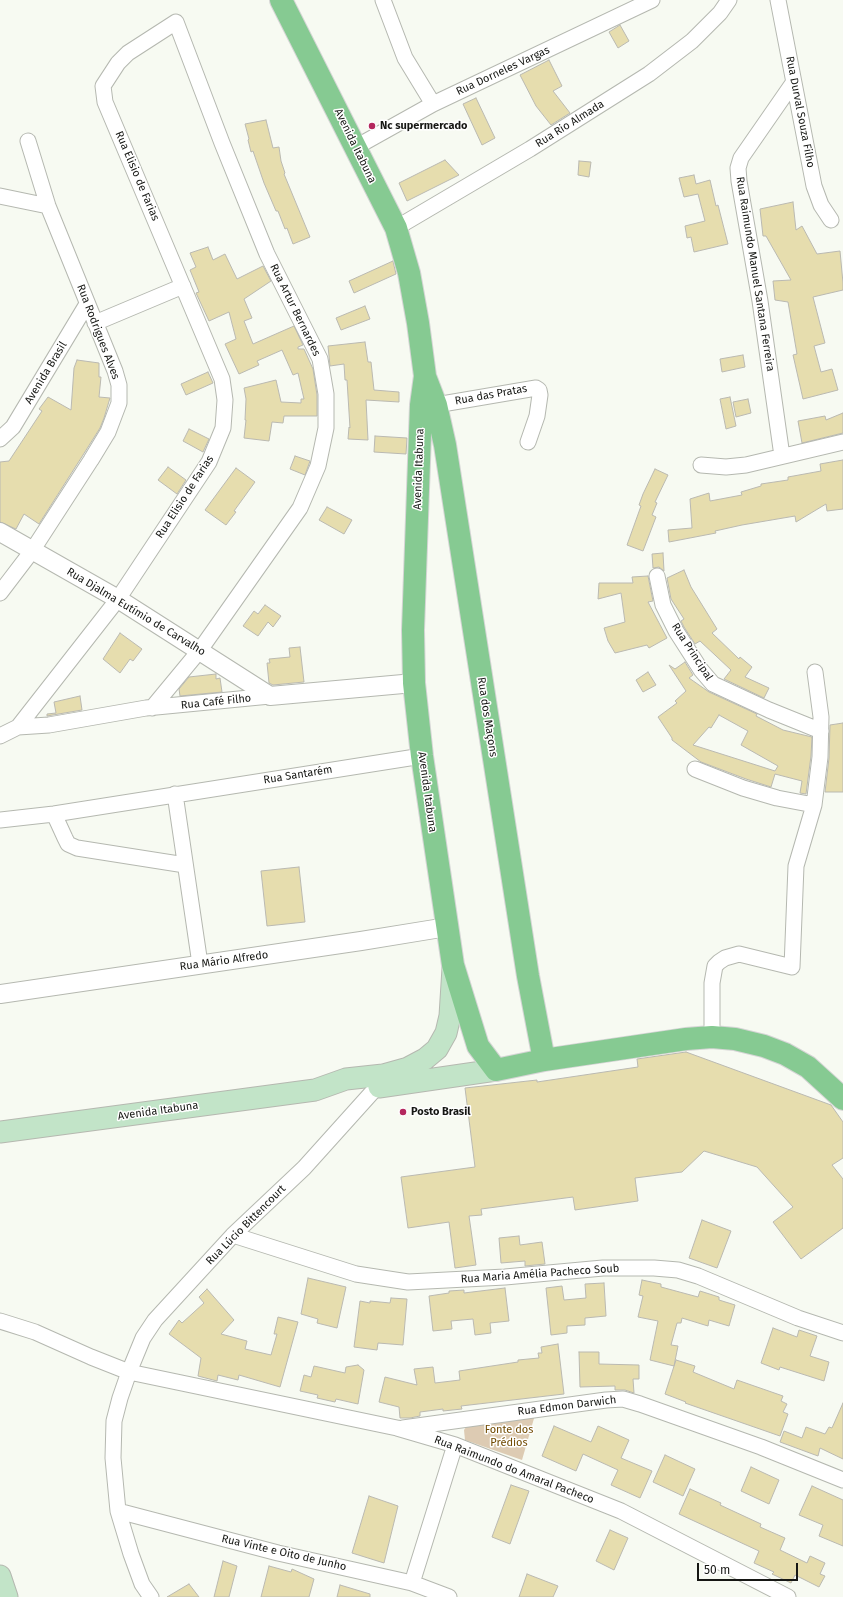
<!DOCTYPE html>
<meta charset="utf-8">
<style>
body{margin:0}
#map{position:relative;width:843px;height:1597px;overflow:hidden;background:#f7faf2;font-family:"Fira Sans",sans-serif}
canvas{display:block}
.scale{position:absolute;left:697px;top:1563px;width:101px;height:18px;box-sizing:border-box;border:2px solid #161714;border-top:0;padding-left:5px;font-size:12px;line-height:14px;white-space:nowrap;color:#161714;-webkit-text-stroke:3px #fff;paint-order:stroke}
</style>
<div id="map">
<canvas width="843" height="1597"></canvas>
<div class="scale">50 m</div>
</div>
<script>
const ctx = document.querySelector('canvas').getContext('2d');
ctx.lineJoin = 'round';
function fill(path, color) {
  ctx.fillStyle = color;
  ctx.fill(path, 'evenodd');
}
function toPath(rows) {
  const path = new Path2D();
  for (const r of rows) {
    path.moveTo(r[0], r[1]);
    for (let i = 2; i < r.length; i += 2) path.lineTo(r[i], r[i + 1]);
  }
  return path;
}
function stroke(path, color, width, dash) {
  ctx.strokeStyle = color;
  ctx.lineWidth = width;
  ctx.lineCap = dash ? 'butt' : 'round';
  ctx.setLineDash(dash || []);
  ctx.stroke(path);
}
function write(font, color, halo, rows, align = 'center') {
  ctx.font = font + ' "Fira Sans",sans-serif';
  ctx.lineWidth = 3;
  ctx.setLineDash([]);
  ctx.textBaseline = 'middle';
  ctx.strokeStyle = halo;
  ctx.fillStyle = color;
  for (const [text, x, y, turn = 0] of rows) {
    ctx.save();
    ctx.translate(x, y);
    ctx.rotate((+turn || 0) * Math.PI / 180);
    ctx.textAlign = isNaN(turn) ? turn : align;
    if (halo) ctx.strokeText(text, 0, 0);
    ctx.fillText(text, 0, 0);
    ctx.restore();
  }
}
fill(toPath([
 [535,1415,522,1460,465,1440,464,1430,469,1423]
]), '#ddcbb3');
const building = toPath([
 [620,25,629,41,618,48,609,32,620,25],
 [549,60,562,86,553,91,570,113,551,125,536,106,520,75,549,60],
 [476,98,495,138,482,145,463,104,476,98],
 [266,120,273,148,279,147,281,161,285,173,284,174,310,237,293,244,287,228,285,229,278,211,276,211,264,183,253,151,251,152,248,140,249,139,245,124,266,120],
 [445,160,459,175,407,201,399,183,445,160],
 [579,161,591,162,589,177,578,175,579,161],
 [694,175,696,184,710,180,716,206,718,205,728,244,694,252,691,237,687,238,685,226,705,221,698,194,684,197,679,178,694,175],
 [793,202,796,230,802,226,817,254,840,251,843,283,843,290,813,297,825,343,814,346,821,372,832,369,838,390,803,399,793,355,797,354,788,302,775,300,773,281,791,280,766,236,763,236,760,209,793,202],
 [208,247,213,260,225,254,237,279,263,266,271,281,244,299,252,318,244,321,253,344,294,326,303,345,298,347,298,349,304,349,313,369,317,395,317,416,284,416,283,423,272,422,269,441,244,438,246,420,245,420,246,399,244,388,276,380,281,402,301,403,301,399,304,399,298,373,293,375,282,350,257,361,259,365,239,374,225,344,236,339,229,312,209,321,196,293,199,292,190,270,196,267,190,253,208,247],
 [393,261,396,274,354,293,349,281,393,261],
 [365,306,370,319,341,330,336,318,365,306],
 [365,342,368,362,371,362,374,390,399,392,399,402,366,400,368,440,348,439,349,427,350,428,347,380,345,380,344,364,330,366,328,346,365,342],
 [743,355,745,367,722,372,720,359,743,355],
 [77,360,99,363,99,377,101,377,99,397,110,398,104,418,100,428,83,455,39,524,24,514,16,529,0,522,0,462,9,461,42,411,39,409,48,397,71,410,74,368,77,360],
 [208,372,213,383,186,395,181,384,208,372],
 [730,397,736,426,726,429,720,399,730,397],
 [748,399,751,413,736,417,733,402,748,399],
 [843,413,843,433,802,443,798,421,825,416,826,420,843,413],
 [189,429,209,439,203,452,183,441,189,429],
 [375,436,407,438,406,454,374,452,375,436],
 [295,456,310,461,305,475,290,469,295,456],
 [843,460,843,509,827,511,826,504,796,522,795,516,742,525,715,531,716,533,669,542,668,530,692,528,690,499,709,493,710,501,742,495,741,492,761,486,761,484,788,480,788,477,821,471,820,464,843,460],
 [168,467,186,480,177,494,158,480,168,467],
 [236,468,255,482,234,511,236,512,226,525,205,510,236,468],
 [655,469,668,475,655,502,657,503,652,515,656,517,643,551,627,545,641,506,639,505,643,494,655,469],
 [327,507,352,520,344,534,319,520,327,507],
 [663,553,664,571,659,567,653,568,652,554,663,553],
 [684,570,691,587,717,629,712,633,739,659,740,657,752,667,745,677,769,688,764,698,724,679,731,670,700,641,695,644,684,627,681,621,684,619,671,599,667,578,684,570],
 [648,576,653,601,648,602,667,638,649,648,647,645,615,653,608,641,604,628,625,622,621,593,598,599,599,583,633,583,632,577,648,576],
 [265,605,281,616,273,627,268,622,258,636,243,626,254,611,258,614,265,605],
 [120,633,142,649,133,661,130,659,120,673,103,659,120,633],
 [300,647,304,682,273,685,269,683,267,663,270,663,269,659,290,657,289,648,300,647],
 [685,662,693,675,689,678,709,692,757,714,756,716,783,730,812,737,811,756,806,794,800,793,802,781,775,774,771,787,746,779,701,762,672,740,672,738,658,717,677,703,675,701,686,691,669,665,675,669,685,662],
 [719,715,748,731,741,745,778,766,775,771,693,745,709,727,711,728,719,715],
 [648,672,656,685,643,692,636,680,648,672],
 [216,674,216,679,220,678,222,692,180,696,179,689,189,677,216,674],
 [80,696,82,710,47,716,47,714,56,713,54,702,80,696],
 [843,723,843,792,825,792,829,758,830,725,843,723],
 [299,867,305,922,267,926,261,871,299,867],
 [686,1052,831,1105,843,1122,843,1158,832,1165,843,1179,843,1228,801,1259,773,1222,793,1207,757,1167,704,1151,682,1172,635,1178,638,1201,575,1210,573,1197,481,1209,482,1215,469,1216,476,1265,455,1268,449,1222,408,1228,401,1177,475,1167,465,1088,537,1080,537,1082,638,1067,637,1059,686,1052],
 [702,1220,731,1231,717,1268,689,1258,702,1220],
 [519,1236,520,1245,542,1242,545,1264,525,1266,525,1261,501,1263,499,1238,519,1236],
 [308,1278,346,1287,337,1328,317,1323,318,1319,301,1314,308,1278],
 [642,1280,661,1284,661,1287,698,1297,700,1291,719,1297,719,1300,735,1305,729,1326,709,1320,708,1326,682,1318,681,1323,677,1323,671,1345,678,1346,674,1366,650,1360,658,1321,638,1317,643,1296,639,1295,642,1280],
 [604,1283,606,1316,585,1318,585,1325,567,1326,567,1333,551,1335,546,1288,562,1286,564,1300,586,1298,585,1284,604,1283],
 [505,1288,509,1321,490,1323,491,1333,475,1335,473,1319,451,1321,452,1329,433,1331,429,1296,449,1293,449,1291,464,1290,464,1293,505,1288],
 [207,1289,234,1320,221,1334,247,1341,245,1349,271,1355,277,1334,274,1334,278,1317,298,1322,280,1387,239,1375,238,1380,218,1375,217,1381,198,1376,201,1358,169,1334,179,1320,182,1323,204,1303,199,1297,207,1289],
 [391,1298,407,1299,403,1345,378,1343,377,1350,354,1347,360,1301,370,1303,370,1301,390,1303,391,1298],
 [773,1328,797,1337,799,1330,817,1336,810,1356,829,1362,824,1381,780,1367,779,1370,761,1363,773,1328],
 [558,1344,564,1394,461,1406,462,1409,443,1411,443,1409,420,1412,420,1416,410,1418,400,1418,399,1407,379,1402,385,1377,417,1385,414,1369,433,1367,435,1383,460,1380,459,1371,518,1362,518,1360,539,1358,538,1353,542,1353,541,1347,558,1344],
 [579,1352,599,1352,599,1364,639,1365,639,1379,633,1379,634,1393,625,1390,615,1390,615,1386,580,1387,579,1352],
 [676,1360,695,1366,693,1372,734,1389,737,1380,783,1396,781,1401,787,1404,783,1412,788,1414,780,1436,685,1403,686,1402,665,1394,676,1360],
 [358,1365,364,1370,358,1404,336,1399,335,1402,317,1398,318,1395,300,1391,304,1375,311,1377,314,1366,345,1373,346,1367,358,1365],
 [843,1403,843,1459,820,1448,818,1456,780,1442,784,1431,802,1438,806,1427,825,1434,829,1427,832,1428,843,1403],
 [554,1426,591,1442,598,1426,629,1440,621,1458,652,1471,640,1498,611,1485,618,1470,583,1454,576,1471,542,1456,554,1426],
 [665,1455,695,1469,683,1496,653,1482,665,1455],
 [751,1467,779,1480,769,1504,741,1491,751,1467],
 [511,1485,529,1491,510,1544,492,1537,511,1485],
 [812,1486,843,1500,843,1546,819,1536,823,1525,799,1515,812,1486],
 [690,1489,721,1503,720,1505,761,1524,760,1527,785,1538,780,1550,807,1563,810,1556,825,1563,820,1574,825,1576,819,1587,795,1575,791,1583,772,1574,774,1572,754,1563,759,1551,679,1514,690,1489],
 [369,1496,398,1506,384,1563,352,1553,369,1496],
 [610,1530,628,1538,614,1570,596,1561,610,1530],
 [223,1561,237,1566,229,1597,214,1597,223,1561],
 [269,1566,291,1572,292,1569,314,1579,309,1597,261,1597,269,1566],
 [527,1574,558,1586,553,1597,519,1597,527,1574],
 [189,1584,199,1597,167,1597,189,1584],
 [340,1585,370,1594,370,1597,337,1597,340,1585]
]);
fill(building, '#e6ddae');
stroke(building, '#bab9b1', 1);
const minor = toPath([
 [383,0,405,58,433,104],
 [778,0,814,186,821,205,831,220],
 [356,147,433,104,652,0],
 [0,196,48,206],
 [396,228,530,149,649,74,692,41,720,13,729,0],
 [95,323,183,286],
 [436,405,536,388,539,390,540,395,537,416,528,442],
 [0,439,13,427,87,304],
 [782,456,760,301,739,181,738,168,741,158,793,83],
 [701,465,726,467,746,465,843,442],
 [657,576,663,605,676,631,701,670,713,684,769,710,821,731],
 [0,593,32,551,91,460,108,432,119,403,119,385,115,371,48,206,28,141],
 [18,727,49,725,146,708,270,696],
 [0,736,18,727,118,599,209,462,223,428,225,400,222,379,105,102,103,86,118,63,128,53,176,22,222,143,267,254,320,359,326,394,326,428,318,466,300,508,200,650,152,708],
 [695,769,743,788,777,798,814,805],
 [175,794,200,964],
 [54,814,65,838,68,844,77,848,185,865],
 [0,820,54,814,422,756],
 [712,1037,712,983,715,966,719,962,725,958,739,954,792,967,796,866,814,805,820,757,821,717,815,672],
 [233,1235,356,1274,408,1282,505,1277,603,1268,654,1268,678,1270,698,1276,798,1318,843,1333],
 [0,1321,35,1332,91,1357,129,1372,397,1428,455,1445,621,1511,788,1597],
 [403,1428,606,1400,623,1399,640,1404,761,1447,843,1480],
 [118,1511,278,1553,412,1583,449,1597],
 [412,1583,455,1445],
 [151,1597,142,1584,131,1554,118,1511,113,1458,114,1421,120,1398,129,1372,143,1338,155,1320,233,1235,304,1168,376,1088]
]);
const tertiary = toPath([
 [0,532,118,599,270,696,414,683],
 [0,994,361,941,447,927]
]);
const secondary = toPath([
 [379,1087,496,1070],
 [0,1132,315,1090,346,1079,383,1075,408,1068,425,1059,437,1049,446,1033,450,1016,453,968],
 [0,1576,7,1597]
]);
const primary = toPath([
 [281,0,396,228,409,273,418,323,425,376,421,405,413,630,414,683,422,756,453,965,478,1046,496,1070,544,1060,686,1039,712,1037,735,1039,764,1046,785,1054,808,1067,843,1099],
 [426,379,436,405,445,445,528,976,544,1060]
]);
stroke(minor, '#b5b8b0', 17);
stroke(tertiary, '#b5b8b0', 20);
stroke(secondary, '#b5b8b0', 23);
stroke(primary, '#d5d5d5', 24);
stroke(minor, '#fff', 15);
stroke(tertiary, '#fff', 18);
stroke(secondary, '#c2e4c8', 21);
stroke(primary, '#86ca92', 22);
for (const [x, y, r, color] of [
 [372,126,4,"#b4275e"],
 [403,1112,4,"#b4275e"]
]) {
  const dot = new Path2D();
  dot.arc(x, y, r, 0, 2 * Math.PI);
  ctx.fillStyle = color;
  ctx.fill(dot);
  stroke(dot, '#fff', 1.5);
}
write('11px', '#161714', '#fff', [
 ["Rua Dorneles Vargas",503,71,-25],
 ["Rua Durval Souza Filho",800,112,79],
 ["Rua Rio Almada",570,124,-32],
 ["Avenida Itabuna",355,146,64],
 ["Rua Elisio de Farias",137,176,67],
 ["Rua Raimundo Manuel Santana Ferreira",755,274,81],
 ["Rua Artur Bernardes",295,310,64],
 ["Rua Rodrigues Alves",98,332,69],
 ["Avenida Brasil",46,373,-59],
 ["Rua das Pratas",491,395,-10],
 ["Avenida Itabuna",419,469,-88],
 ["Rua Elisio de Farias",185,497,-57],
 ["Rua Djalma Eutímio de Carvalho",136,612,31],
 ["Rua Principal",692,652,57],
 ["Rua Café Filho",216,702,-6],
 ["Rua dos Maçons",487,717,81],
 ["Rua Santarém",298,775,-9],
 ["Avenida Itabuna",427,792,82],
 ["Rua Mário Alfredo",224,961,-8],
 ["Avenida Itabuna",158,1111,-8],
 ["Rua Lúcio Bittencourt",246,1225,-45],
 ["Rua Maria Amélia Pacheco Soub",540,1274,-4],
 ["Rua Edmon Darwich",567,1406,-7],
 ["Rua Raimundo do Amaral Pacheco",514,1470,21],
 ["Rua Vinte e Oito de Junho",284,1553,13]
]);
write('bold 11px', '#161714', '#fff', [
 ["Nc supermercado",380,126],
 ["Posto Brasil",411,1112]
], 'left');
write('11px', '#704a01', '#fff', [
 ["Fonte dos",509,1430],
 ["Prédios",509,1443]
]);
</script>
